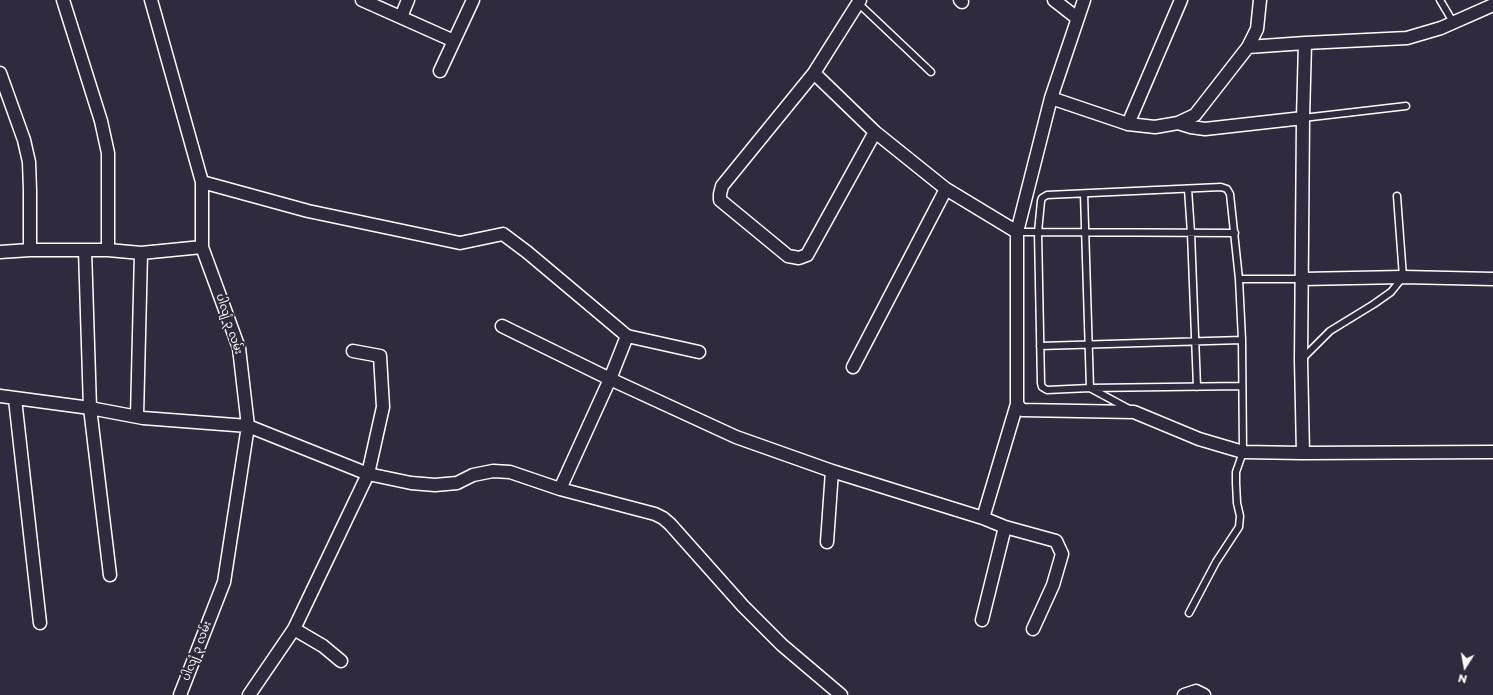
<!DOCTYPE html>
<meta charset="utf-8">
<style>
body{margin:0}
#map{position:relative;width:1493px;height:695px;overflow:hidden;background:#2f2a3d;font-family:"Playpen Sans",sans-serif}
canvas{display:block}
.north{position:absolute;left:1445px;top:647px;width:40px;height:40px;-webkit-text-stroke:3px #2f2a3d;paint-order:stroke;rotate:191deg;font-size:11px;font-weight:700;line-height:16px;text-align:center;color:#fff}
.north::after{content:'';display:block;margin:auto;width:14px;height:18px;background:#fff;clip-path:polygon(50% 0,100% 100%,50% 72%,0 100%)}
</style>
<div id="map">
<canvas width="1493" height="695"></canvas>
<div class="north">N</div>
</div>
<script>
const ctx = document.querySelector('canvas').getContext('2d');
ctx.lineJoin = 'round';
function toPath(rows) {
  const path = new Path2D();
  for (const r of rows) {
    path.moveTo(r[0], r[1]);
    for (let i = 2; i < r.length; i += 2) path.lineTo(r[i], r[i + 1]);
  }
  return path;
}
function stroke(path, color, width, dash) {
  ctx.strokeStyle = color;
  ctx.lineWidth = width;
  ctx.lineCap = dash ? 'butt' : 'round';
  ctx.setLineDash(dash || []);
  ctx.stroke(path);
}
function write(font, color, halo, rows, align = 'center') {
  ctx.font = font + ' "Playpen Sans","Noto Sans Myanmar",sans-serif';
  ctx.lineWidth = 4;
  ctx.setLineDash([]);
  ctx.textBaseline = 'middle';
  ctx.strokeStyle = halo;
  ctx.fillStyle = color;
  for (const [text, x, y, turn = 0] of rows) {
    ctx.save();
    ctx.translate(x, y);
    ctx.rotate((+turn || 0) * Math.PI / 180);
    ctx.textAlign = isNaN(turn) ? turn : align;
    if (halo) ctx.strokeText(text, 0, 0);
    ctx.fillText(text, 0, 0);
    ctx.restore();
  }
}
const lane = toPath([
 [1440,0,1453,22],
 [858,3,931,72],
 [1303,118,1406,106],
 [1188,189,1191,233,1197,387],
 [1084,194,1090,388,1129,409],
 [1017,232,1038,232,1041,201,1042,198,1047,195,1221,187,1227,189,1230,194,1239,279,1242,340,1243,452,1236,472,1236,483,1237,503,1240,516,1239,527,1216,562,1189,613],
 [1235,233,1038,232,1041,383,1042,387,1047,390,1090,388,1242,386],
 [1239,279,1302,279],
 [1040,346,1242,340],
 [1302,359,1330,331,1374,304,1391,292,1403,277,1397,196]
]);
const street = toPath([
 [63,0,101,121,108,153,108,250],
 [151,0,202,182,202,247,239,348,248,426,224,582,180,695],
 [362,0,454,41],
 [860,0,814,73,875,132,946,189,1017,232],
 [960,0,962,2],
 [1054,0,1077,18],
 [1084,0,1051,98,1017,232,1017,404,1022,410,1134,412,1199,439,1243,452,1303,453,1493,452],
 [401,17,408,0],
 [1248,47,1305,43],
 [440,71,473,0],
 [0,73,24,140,29,162,30,190,30,250],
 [814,73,722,186,720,194,720,200,788,256,799,258,807,255,875,132],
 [1051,98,1128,124,1155,127,1178,123,1195,115,1248,47,1257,29,1260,0],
 [1178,123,1191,127,1205,129,1303,118],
 [1128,124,1181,0],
 [202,182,308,211,460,243,503,234,527,252,627,336,699,352],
 [85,250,90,408,110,575],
 [0,252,30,250,108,250,141,253,202,247],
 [1302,279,1403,277,1493,279],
 [502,326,610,379,736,437,832,471,983,518,1005,527,1056,541,1062,554,1053,585,1033,629],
 [853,367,946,189],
 [0,396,90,408,143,418,248,426,368,474,411,483,435,485,457,483,473,475,493,471,510,472,560,489,655,514,663,518,670,524,743,606,782,645,841,695],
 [15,399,40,623],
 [137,416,141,253],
 [1303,453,1301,360,1303,118,1305,43,1407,38,1441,28,1493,5],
 [560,489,610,379,627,336],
 [983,518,1017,404],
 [827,542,832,471],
 [982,620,1005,527],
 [294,629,323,646,341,661],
 [249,695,294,629,368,474,383,407,380,356,353,351],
 [1184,695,1196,691,1204,695]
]);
stroke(lane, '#fff', 9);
stroke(street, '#fff', 15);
stroke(lane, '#2f2a3d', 6);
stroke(street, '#2f2a3d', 12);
write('11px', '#fff', '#2f2a3d', [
 ["ပါလျံ ၃ လမ်း",229,324,72],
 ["ပါလျံ ၃ လမ်း",197,651,-69]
]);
</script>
